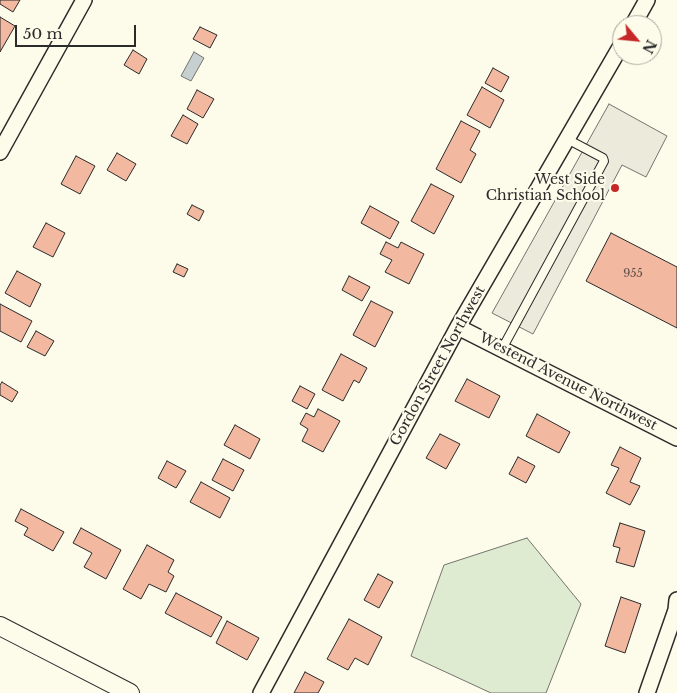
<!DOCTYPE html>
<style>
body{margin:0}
#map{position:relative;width:677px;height:693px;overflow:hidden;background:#fdfbea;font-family:"Libre Baskerville",serif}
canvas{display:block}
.north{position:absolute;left:612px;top:15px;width:50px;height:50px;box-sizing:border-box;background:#fdfbea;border:1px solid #a9a89e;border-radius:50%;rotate:118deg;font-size:14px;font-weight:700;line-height:20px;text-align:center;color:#2b2b2b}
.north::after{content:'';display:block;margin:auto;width:18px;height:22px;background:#c62828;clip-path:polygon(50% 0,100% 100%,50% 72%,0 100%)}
.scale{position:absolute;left:15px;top:25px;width:121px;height:22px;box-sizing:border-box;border:2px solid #2b2b2b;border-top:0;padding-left:6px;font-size:15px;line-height:18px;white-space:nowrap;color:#2b2b2b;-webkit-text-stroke:4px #fdfbea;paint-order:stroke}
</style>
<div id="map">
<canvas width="677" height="693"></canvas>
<div class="north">N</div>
<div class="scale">50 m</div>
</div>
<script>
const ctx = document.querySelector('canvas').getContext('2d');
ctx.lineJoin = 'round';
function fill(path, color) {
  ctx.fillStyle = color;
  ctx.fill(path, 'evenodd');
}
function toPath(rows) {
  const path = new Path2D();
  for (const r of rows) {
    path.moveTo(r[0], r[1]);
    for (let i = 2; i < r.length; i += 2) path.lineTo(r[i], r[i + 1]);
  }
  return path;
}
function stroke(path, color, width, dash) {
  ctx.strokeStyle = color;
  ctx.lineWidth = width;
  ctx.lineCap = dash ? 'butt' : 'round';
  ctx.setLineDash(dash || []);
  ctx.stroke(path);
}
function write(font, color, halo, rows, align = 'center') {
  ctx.font = font + ' "Libre Baskerville",serif';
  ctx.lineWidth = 4;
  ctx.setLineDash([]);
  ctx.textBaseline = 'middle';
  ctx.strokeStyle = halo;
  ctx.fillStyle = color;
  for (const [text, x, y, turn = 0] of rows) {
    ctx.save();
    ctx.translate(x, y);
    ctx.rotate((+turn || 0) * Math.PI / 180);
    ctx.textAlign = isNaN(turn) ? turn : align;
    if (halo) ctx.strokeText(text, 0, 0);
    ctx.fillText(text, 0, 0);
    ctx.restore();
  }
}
const green = toPath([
 [527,538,581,604,546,693,491,693,411,656,444,565,527,538]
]);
fill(green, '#deebd1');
stroke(green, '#74746e', 1);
const parking = toPath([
 [609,104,667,136,646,177,622,165,533,334,492,313,609,104]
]);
fill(parking, '#eceadb');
stroke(parking, '#74746e', 1);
const water = toPath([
 [194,52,204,58,191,81,181,76,194,52]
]);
fill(water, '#c7d0d0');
stroke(water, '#74746e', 1);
const building = toPath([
 [0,0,20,0,13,12,0,4,0,0],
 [0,17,15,26,0,52,0,17],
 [200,27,217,35,210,48,193,39,200,27],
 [133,50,147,59,139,74,124,65,133,50],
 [493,68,509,77,501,92,485,83,493,68],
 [482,87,504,100,490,128,467,115,482,87],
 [197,90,214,99,203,118,187,109,197,90],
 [183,115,198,124,187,144,171,136,183,115],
 [461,121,480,131,470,150,476,154,461,183,436,169,461,121],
 [117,153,136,164,126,181,107,170,117,153],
 [76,156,95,166,80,194,61,184,76,156],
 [431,184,454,196,434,234,411,221,431,184],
 [192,205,204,211,199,221,187,214,192,205],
 [370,206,399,222,390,239,361,223,370,206],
 [46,223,65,233,53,257,33,247,46,223],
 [611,233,677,267,677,328,586,281,611,233],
 [386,242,398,248,401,242,424,254,409,284,385,272,392,260,380,254,386,242],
 [177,264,188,269,184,277,173,272,177,264],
 [17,271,41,284,30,307,5,293,17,271],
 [349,276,370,287,362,301,342,290,349,276],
 [371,301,393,312,375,347,353,335,371,301],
 [0,304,32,321,21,342,0,331,0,304],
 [36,331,54,341,45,356,27,347,36,331],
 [341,354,367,368,359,383,354,380,343,401,322,390,341,354],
 [467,379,500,396,489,418,455,401,467,379],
 [2,382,18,392,12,402,0,395,0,385,2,382],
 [300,386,315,394,307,409,292,401,300,386],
 [318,409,340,421,323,452,302,441,308,429,300,424,306,413,314,417,318,409],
 [537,414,570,432,559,453,526,436,537,414],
 [235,425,260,439,250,459,224,445,235,425],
 [440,434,460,444,446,469,426,458,440,434],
 [620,447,641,458,630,482,640,486,630,505,606,493,619,468,611,465,620,447],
 [518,457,535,466,526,483,509,474,518,457],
 [223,459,244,470,233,491,212,480,223,459],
 [167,461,186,471,176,488,158,478,167,461],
 [201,482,230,498,220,518,190,502,201,482],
 [21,509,64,532,53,551,24,535,28,528,15,521,21,509],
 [620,523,645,531,634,567,616,562,620,548,613,546,620,523],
 [81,528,121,550,106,579,84,567,92,553,73,543,81,528],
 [147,545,174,560,168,572,174,576,166,592,149,584,141,599,123,589,147,545],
 [378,574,393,582,379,608,364,600,378,574],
 [176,593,222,617,211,637,165,613,176,593],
 [621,597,641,604,625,653,605,646,621,597],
 [349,619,382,637,368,665,355,658,348,670,327,659,349,619],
 [227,621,259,638,247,660,216,643,227,621],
 [305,672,324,682,318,693,294,693,305,672]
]);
fill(building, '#f2b8a0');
stroke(building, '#2b2b2b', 1);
const service = toPath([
 [502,349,604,161,603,158,567,139]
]);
const minor = toPath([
 [633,25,647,0],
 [0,152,84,0],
 [458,327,677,438],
 [261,693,458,327,622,44],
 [647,693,676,610,677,600]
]);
const tertiary = toPath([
 [0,626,130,693]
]);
stroke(service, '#2b2b2b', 10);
stroke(minor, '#2b2b2b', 18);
stroke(tertiary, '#2b2b2b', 20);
stroke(service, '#fdfbea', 8);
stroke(minor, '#fdfbea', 15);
stroke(tertiary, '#fdfbea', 18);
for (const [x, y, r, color] of [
 [615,188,5,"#c62828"]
]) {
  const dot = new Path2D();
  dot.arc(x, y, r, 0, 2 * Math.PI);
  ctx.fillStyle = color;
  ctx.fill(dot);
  stroke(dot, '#fdfbea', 2);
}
write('11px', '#5d4e48', null, [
 ["955",633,274]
]);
write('14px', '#2b2b2b', '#fdfbea', [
 ["West Side",605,180],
 ["Christian School",605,196]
], 'right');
write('14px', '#2b2b2b', '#fdfbea', [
 ["Gordon Street Northwest",438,366,-61],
 ["Westend Avenue Northwest",568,382,27]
]);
</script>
